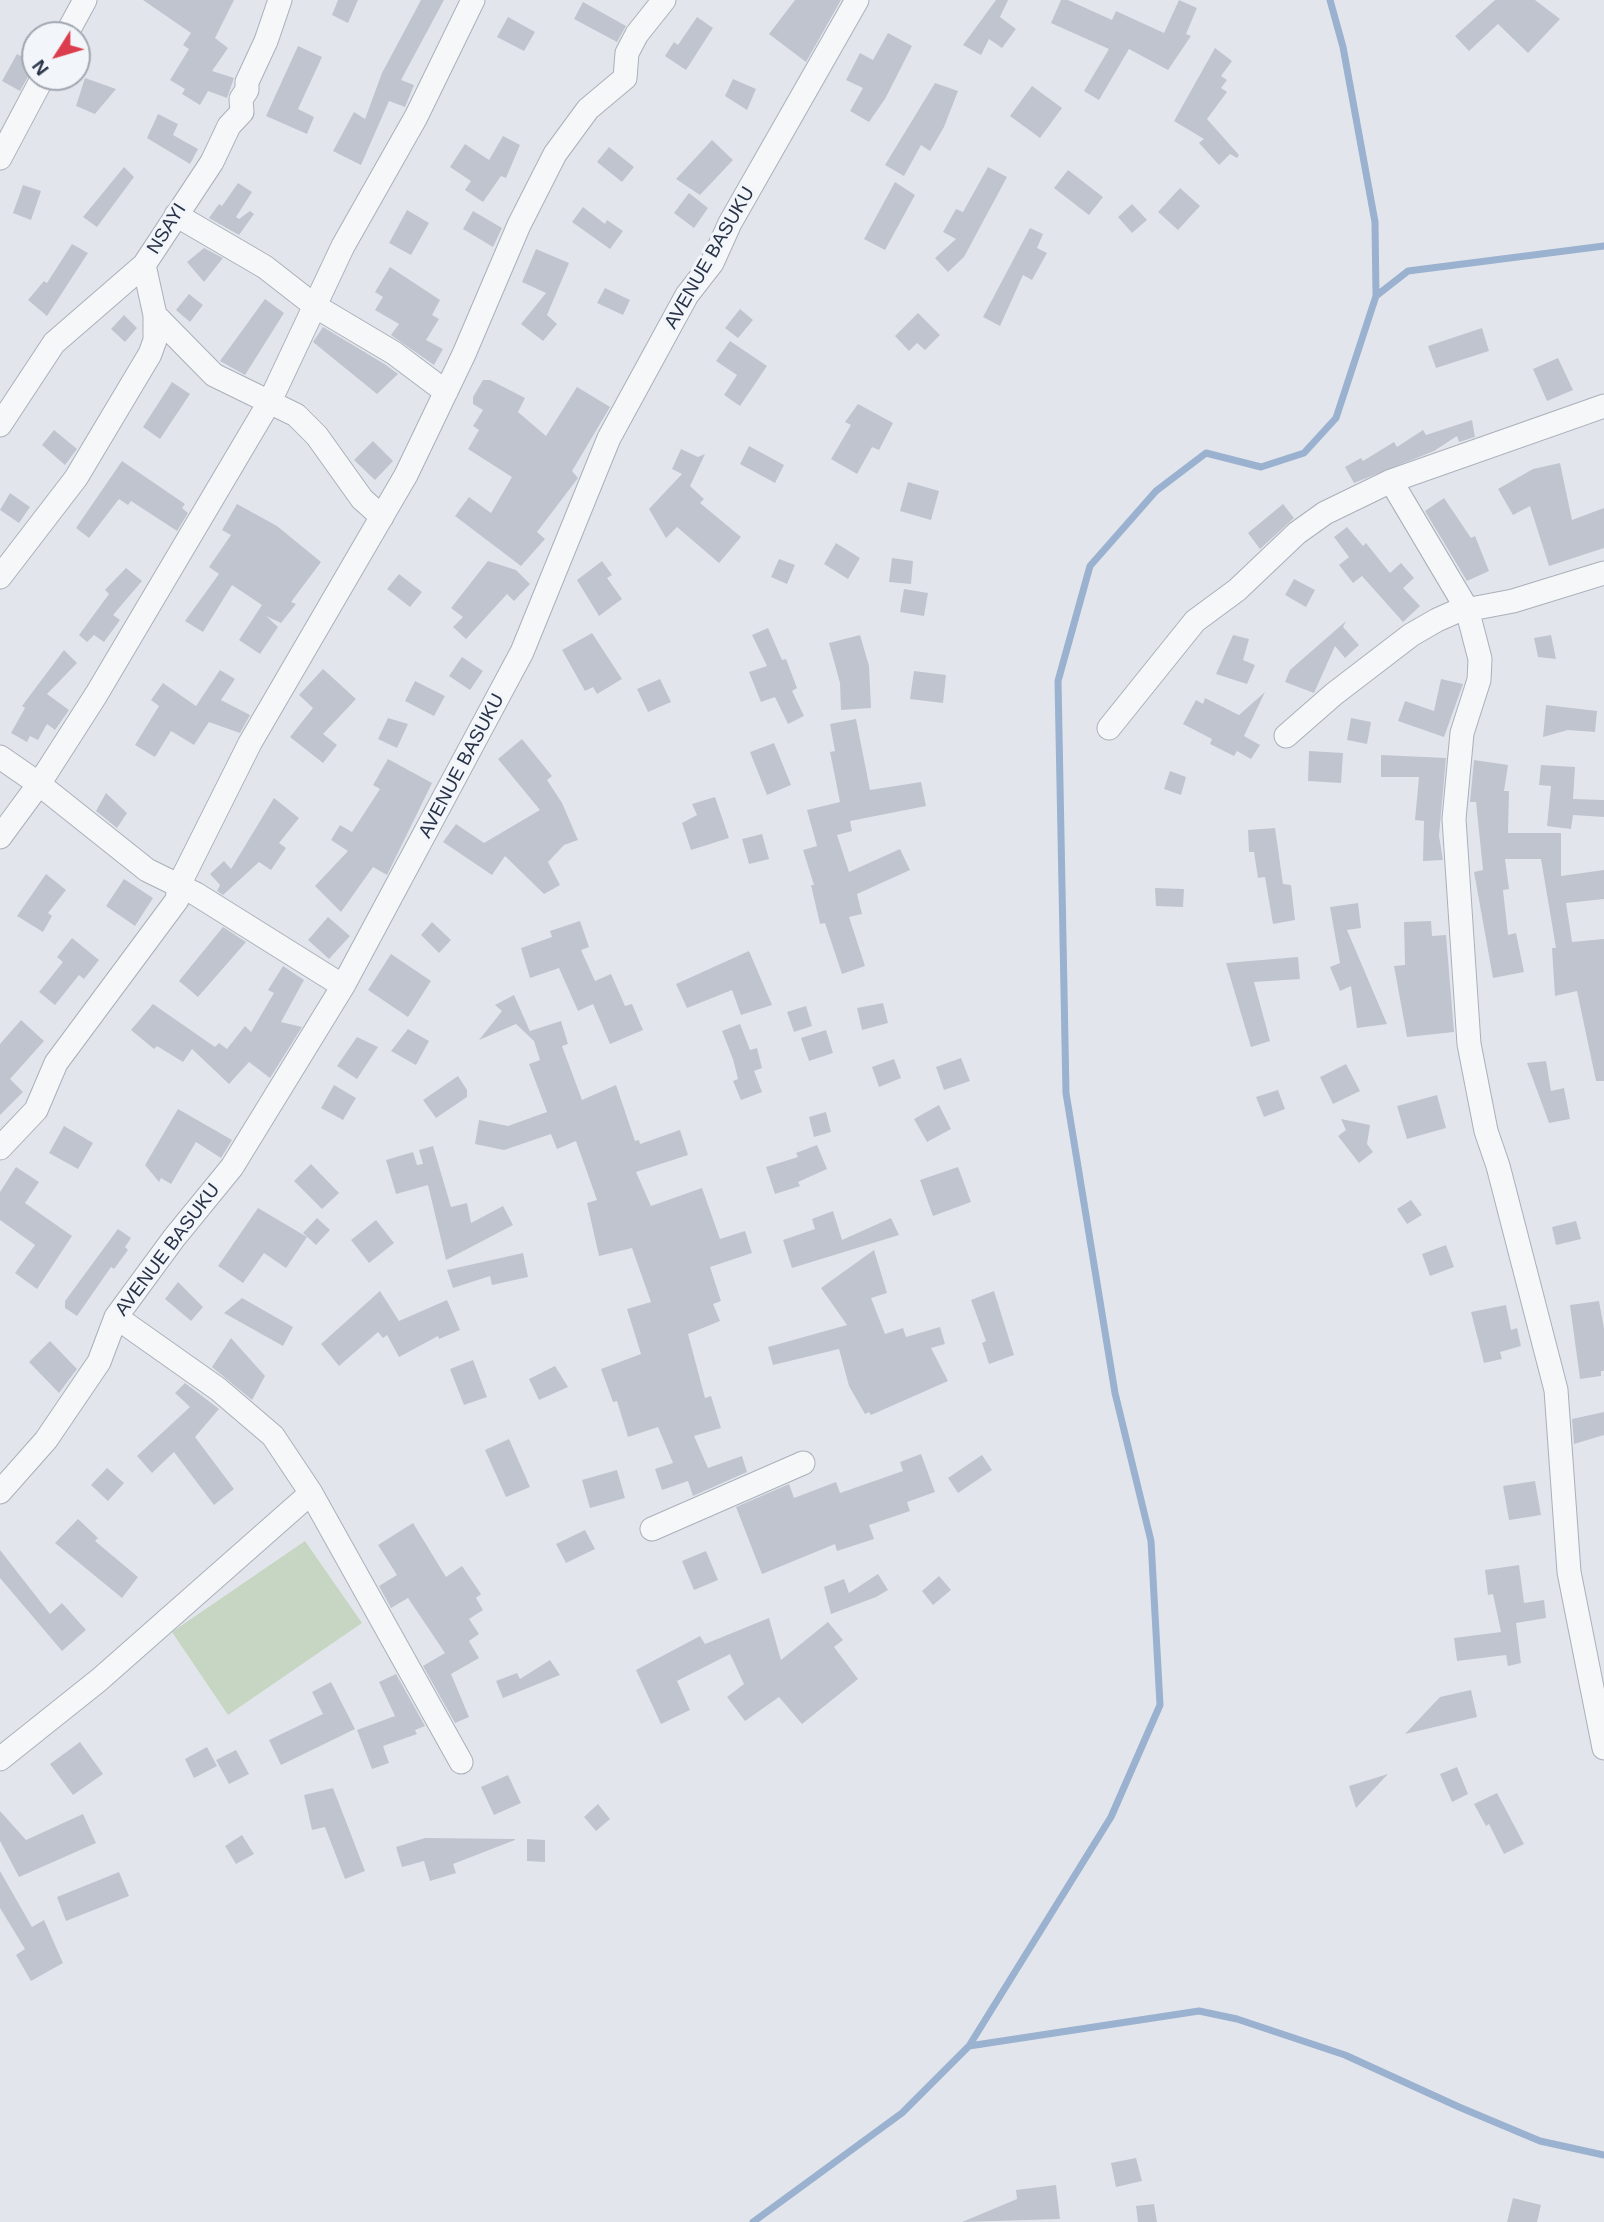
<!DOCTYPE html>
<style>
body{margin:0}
#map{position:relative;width:1604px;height:2222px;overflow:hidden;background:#e2e6ec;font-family:Helvetica,sans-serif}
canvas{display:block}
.north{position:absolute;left:21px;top:21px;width:70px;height:70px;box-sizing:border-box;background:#f2f5f9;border:2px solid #a1a7b1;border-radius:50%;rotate:233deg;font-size:19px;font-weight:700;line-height:28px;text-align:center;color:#283246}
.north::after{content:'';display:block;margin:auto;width:24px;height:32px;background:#db3d4e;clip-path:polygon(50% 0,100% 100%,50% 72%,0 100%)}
</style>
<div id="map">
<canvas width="1604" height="2222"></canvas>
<div class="north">N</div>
</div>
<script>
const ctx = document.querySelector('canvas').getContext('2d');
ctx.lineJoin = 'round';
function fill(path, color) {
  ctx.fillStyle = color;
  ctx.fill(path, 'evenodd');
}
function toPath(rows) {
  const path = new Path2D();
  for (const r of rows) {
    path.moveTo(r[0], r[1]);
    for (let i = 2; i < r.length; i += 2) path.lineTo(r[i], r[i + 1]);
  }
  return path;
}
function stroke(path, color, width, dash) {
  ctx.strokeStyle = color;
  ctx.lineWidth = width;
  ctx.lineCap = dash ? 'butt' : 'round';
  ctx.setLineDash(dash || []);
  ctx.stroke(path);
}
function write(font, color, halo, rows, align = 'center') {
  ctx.font = font + ' Helvetica,sans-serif';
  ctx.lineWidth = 6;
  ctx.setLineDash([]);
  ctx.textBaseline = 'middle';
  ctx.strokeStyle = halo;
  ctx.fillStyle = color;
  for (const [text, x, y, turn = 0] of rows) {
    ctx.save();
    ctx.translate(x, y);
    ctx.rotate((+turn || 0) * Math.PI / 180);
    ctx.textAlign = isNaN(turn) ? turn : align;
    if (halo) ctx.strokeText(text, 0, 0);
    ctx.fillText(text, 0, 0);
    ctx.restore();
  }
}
fill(toPath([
 [305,1541,362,1623,228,1715,172,1632]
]), '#c7d6c2');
stroke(toPath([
 [1330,0,1343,47,1375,222,1376,296],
 [969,2046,1111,1817,1160,1705,1151,1541,1115,1393,1066,1093,1058,681,1090,566,1156,491,1206,453,1261,467,1304,453,1336,418,1376,296,1408,271,1604,246],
 [753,2222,902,2113,969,2046,1199,2011,1237,2019,1345,2055,1459,2107,1540,2141,1604,2155]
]), '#9ab1cf', 7);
fill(toPath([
 [143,0,234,0,215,38,228,48,212,71,234,78,227,98,208,91,200,105,182,94,185,89,170,80,189,49,183,45,191,33],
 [338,0,358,0,348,23,332,15],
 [421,0,444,0,401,80,414,85,405,107,389,101,361,165,333,151,354,112,365,119,382,73],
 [795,0,841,0,806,62,769,34],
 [996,0,1008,0,1000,17,1016,29,1002,48,989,39,981,55,963,45],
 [1061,0,1068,0,1112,20,1116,11,1164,33,1179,0,1197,8,1186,34,1191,36,1168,70,1129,49,1099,100,1084,91,1109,49,1051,23],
 [1495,0,1535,0,1560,19,1528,53,1498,24,1469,51,1455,36],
 [583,2,626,26,617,42,574,19],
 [508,17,535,32,524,51,497,37],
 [697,17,713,28,686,70,665,56,674,42,678,45],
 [888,33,912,46,885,99,869,122,850,111,863,88,846,80,860,53,873,60],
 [298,46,322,57,298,109,314,117,307,134,266,116],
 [1215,48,1232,61,1221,76,1227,80,1221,88,1227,92,1207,119,1239,155,1237,158,1230,154,1219,165,1199,143,1204,139,1174,121],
 [17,54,35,64,20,91,2,81],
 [85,78,116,89,95,114,76,106],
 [733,79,756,89,747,110,725,96],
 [935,83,958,91,944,127,930,151,921,145,904,176,885,165],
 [1032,86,1062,108,1040,138,1010,116],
 [158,114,178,124,173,135,198,149,190,164,147,138],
 [503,136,520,145,506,178,501,176,483,202,465,190,471,181,450,167,465,144,489,160],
 [712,140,733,160,700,195,676,179],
 [609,147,634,167,622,182,597,162],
 [124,167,134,177,97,227,83,217],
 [988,167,1007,177,964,257,948,272,935,258,956,239,943,232,956,209,963,212],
 [1068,170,1103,197,1089,215,1054,188],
 [895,182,915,195,885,250,864,239],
 [238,183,252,192,236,217,239,219,250,211,254,214,239,235,209,218,219,204,222,206],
 [23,185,41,191,31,220,13,213],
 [1180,188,1200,206,1178,230,1158,212],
 [689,193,708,208,694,228,674,213],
 [1132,204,1147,220,1132,233,1118,217],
 [583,207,605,224,607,220,623,231,610,249,572,222],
 [407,210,429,223,411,255,389,243],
 [473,211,502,228,493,247,463,229],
 [1030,228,1043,234,1037,248,1047,253,1032,280,1023,275,1000,326,983,317],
 [72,244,88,253,47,316,28,300,44,281,47,283],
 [204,248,223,258,204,282,187,262],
 [536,249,569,263,547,315,557,324,543,341,521,324,546,293,522,282],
 [390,267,440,300,432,315,439,319,426,340,443,349,434,365,391,335,399,324,375,310,383,297,375,292],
 [605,288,630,300,623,315,597,303],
 [189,294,203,305,190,322,176,310],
 [265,299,284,313,245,375,220,361],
 [740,309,753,320,738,338,725,328],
 [918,313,940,335,925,350,917,343,909,351,895,336],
 [124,315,137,328,125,342,111,329],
 [323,327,386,365,398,374,377,394,313,342],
 [1482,328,1489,351,1436,368,1428,346],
 [730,341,767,366,740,406,724,395,737,375,716,361],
 [1558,358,1573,390,1547,401,1533,369],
 [483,380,490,380,525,398,518,412,546,436,577,387,610,407,572,471,578,478,537,532,545,539,521,566,455,516,469,497,491,513,512,477,468,449,479,430,473,426,483,410,473,404,473,397],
 [172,382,190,394,160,439,143,427],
 [858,404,893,423,879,450,872,447,857,474,831,459,851,425,845,422],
 [1472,420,1475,437,1459,442,1457,436,1434,451,1354,483,1345,467,1361,458,1363,461,1394,442,1397,447,1423,430,1426,435],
 [54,430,77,449,65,465,42,445],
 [373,441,393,461,375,480,354,460],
 [749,446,784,465,775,483,740,464],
 [681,449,698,457,705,454,690,486,704,499,700,503,741,537,719,563,677,527,666,538,649,509,682,474,672,469],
 [122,461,185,504,182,508,188,513,177,531,131,501,128,505,119,499,89,538,76,528],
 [1560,463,1572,520,1604,508,1604,548,1549,566,1530,506,1513,515,1498,489,1533,469],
 [908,482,939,491,931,520,900,511],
 [10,493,30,507,19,523,0,510],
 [1444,498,1471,538,1475,536,1489,571,1467,581,1425,511],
 [237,504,277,526,321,562,291,602,296,604,281,623,266,616,278,627,260,654,239,640,262,605,232,585,203,632,185,621,219,574,209,567,231,535,222,530],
 [1283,504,1294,518,1260,549,1248,533],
 [1347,527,1363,546,1366,543,1390,573,1401,563,1414,578,1403,588,1420,606,1403,622,1362,576,1353,583,1339,565,1349,557,1334,537],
 [836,543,860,558,848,579,824,564],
 [892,558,913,561,911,584,889,582],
 [779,559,795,565,787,584,771,577],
 [488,561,516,570,530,584,514,601,507,594,466,639,453,627,463,617,451,608],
 [602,561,612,575,607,578,622,599,599,616,577,580],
 [126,568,142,581,113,615,120,620,104,642,94,635,87,642,79,635,109,594,105,590],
 [399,574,422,592,410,607,387,589],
 [1294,579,1315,590,1306,607,1285,595],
 [904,589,928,593,924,616,900,612],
 [1346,621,1343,627,1359,645,1345,658,1335,646,1314,693,1285,682,1290,670],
 [768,628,782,660,786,659,797,688,792,691,804,716,788,724,775,697,761,702,749,672,767,666,752,635],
 [592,633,622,679,597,694,593,687,585,691,562,650],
 [860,635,869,666,871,708,841,710,840,683,829,643],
 [1233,635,1249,639,1243,660,1255,665,1247,684,1216,674],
 [1551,635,1556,659,1538,657,1534,638],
 [64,650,77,663,47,694,69,710,55,730,47,724,38,740,30,736,27,742,11,733,25,708,22,706],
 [462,657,483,671,470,690,449,676],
 [323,669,356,699,323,734,337,745,323,763,290,737,313,708,299,695],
 [220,670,235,679,221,700,250,715,240,733,209,722,194,745,171,731,155,757,135,745,159,706,151,700,163,683,196,706],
 [914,671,946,675,943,703,910,699],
 [660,679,671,702,648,712,637,689],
 [1441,679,1463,684,1444,737,1398,721,1405,701,1434,711],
 [415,681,445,696,434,716,405,701],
 [1265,692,1244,736,1260,745,1251,759,1237,751,1234,756,1210,744,1212,739,1183,724,1196,700,1203,704,1205,698,1239,715],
 [1546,705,1597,711,1595,732,1568,730,1543,737],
 [388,718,408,724,397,748,378,739],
 [1351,718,1371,722,1367,744,1347,740],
 [856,719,870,790,921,782,926,806,850,821,852,831,837,835,849,872,900,849,910,870,857,894,862,914,849,917,865,966,842,974,825,923,820,924,811,885,814,885,803,850,817,846,807,810,840,802,830,752,835,751,830,724],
 [522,739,552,776,547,780,562,803,578,840,564,845,548,862,560,885,544,894,505,856,492,875,443,842,456,824,484,843,540,810,498,759],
 [774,743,791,785,767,795,750,752],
 [1309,751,1343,753,1341,783,1308,781],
 [1381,755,1446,758,1439,836,1443,860,1423,861,1424,821,1415,820,1419,777,1381,777],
 [388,759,432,783,387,875,373,867,341,912,315,886,348,851,331,840,340,825,352,832,380,789,373,785],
 [1474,760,1508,765,1504,791,1509,791,1508,833,1561,833,1561,876,1604,870,1604,899,1566,903,1572,942,1604,939,1604,1081,1596,1081,1577,991,1555,996,1552,948,1556,948,1541,859,1505,859,1509,889,1503,890,1508,935,1516,933,1524,972,1493,978,1474,872,1483,870,1476,802,1470,802],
 [1541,765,1575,767,1573,799,1604,800,1604,817,1573,815,1571,829,1547,826,1551,786,1539,785],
 [1170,771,1186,777,1181,795,1164,789],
 [106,793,127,813,117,828,96,811],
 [715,797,729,838,691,850,682,823,697,815,692,804],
 [274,798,299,818,279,843,286,848,271,870,259,862,223,895,217,891,220,885,210,874,224,861,231,869],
 [1275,828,1283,884,1291,885,1295,920,1273,924,1265,877,1258,878,1254,852,1249,852,1248,830],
 [762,834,769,859,749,864,742,839],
 [46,874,66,890,48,913,52,916,43,932,17,916],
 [124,879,153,898,135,926,106,906],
 [1155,888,1184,889,1183,907,1156,906],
 [1358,903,1361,928,1347,930,1387,1024,1357,1028,1351,986,1340,991,1330,967,1340,963,1330,907],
 [328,917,350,936,329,959,308,940],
 [580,921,589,947,581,950,595,981,611,974,625,1006,632,1004,643,1030,610,1044,593,1004,578,1011,559,968,530,978,521,948,552,937,550,931],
 [1431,921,1432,936,1446,935,1454,1032,1407,1037,1394,966,1405,965,1404,922],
 [432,922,451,940,439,953,421,935],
 [223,927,246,942,198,997,179,981],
 [72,938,99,960,84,979,79,975,55,1005,39,992,63,962,57,957],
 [749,951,772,1005,741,1015,732,990,687,1008,676,984],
 [391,954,431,981,408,1017,368,990],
 [1298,957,1300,979,1254,982,1270,1041,1251,1047,1226,963],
 [283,966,304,980,281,1022,302,1027,270,1078,249,1062,229,1084,192,1049,183,1062,157,1046,154,1049,131,1030,153,1004,215,1047,219,1043,227,1049,245,1026,251,1032,274,993,268,990],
 [514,995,532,1036,530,1031,561,1021,568,1044,562,1046,582,1100,616,1085,635,1141,639,1140,640,1144,680,1130,688,1155,636,1172,651,1206,702,1188,720,1239,745,1231,752,1253,710,1267,721,1301,713,1304,720,1321,688,1334,705,1398,711,1396,721,1428,694,1436,708,1468,742,1456,747,1472,693,1496,688,1481,662,1490,655,1469,673,1463,658,1427,628,1437,617,1401,613,1402,601,1369,641,1354,627,1309,651,1302,632,1248,599,1256,587,1203,597,1200,576,1141,557,1149,551,1134,504,1150,475,1144,479,1120,508,1126,547,1112,529,1064,540,1060,534,1041,516,1024,479,1040,502,1011,495,1005],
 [883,1003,888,1023,862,1030,857,1008],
 [806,1006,812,1026,794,1032,787,1012],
 [21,1020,44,1041,10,1079,23,1092,0,1115,0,1044],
 [740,1024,750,1050,757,1048,762,1068,754,1071,762,1092,741,1100,733,1081,738,1079,733,1059,722,1031],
 [408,1029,429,1041,416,1065,391,1051],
 [826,1030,833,1053,809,1061,801,1038],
 [357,1037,378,1047,357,1079,337,1066],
 [961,1058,970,1081,944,1090,936,1067],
 [894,1059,901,1078,879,1087,872,1067],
 [1546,1061,1551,1091,1564,1088,1570,1119,1549,1123,1527,1063],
 [1346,1064,1360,1091,1333,1104,1320,1077],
 [458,1076,467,1090,467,1097,436,1118,423,1100],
 [334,1085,356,1098,343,1120,321,1108],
 [1278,1090,1285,1109,1264,1117,1256,1097],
 [1437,1095,1446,1128,1407,1139,1397,1106],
 [939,1105,951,1129,927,1142,914,1119],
 [178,1109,232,1140,221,1158,196,1142,171,1184,161,1178,159,1182,145,1165],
 [826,1112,831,1132,814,1137,809,1117],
 [1341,1119,1370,1125,1367,1144,1373,1152,1359,1163,1338,1136,1346,1130],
 [64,1126,93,1143,78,1169,49,1153],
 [817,1145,827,1169,798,1182,800,1186,775,1194,766,1167,798,1157,796,1153],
 [433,1146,451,1207,467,1203,471,1223,503,1206,513,1225,446,1260,428,1185,396,1194,386,1160,413,1152,417,1165,423,1164,419,1150],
 [311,1164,339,1193,322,1209,294,1181],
 [16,1167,39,1182,25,1203,72,1236,37,1289,15,1273,35,1245,0,1220,0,1192],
 [958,1167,971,1202,933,1216,920,1180],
 [1411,1200,1422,1215,1407,1224,1397,1209],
 [258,1208,307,1237,286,1268,264,1253,243,1283,218,1266],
 [833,1211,842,1240,891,1218,899,1235,792,1268,783,1240,815,1229,812,1219],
 [317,1218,330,1230,316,1245,303,1233],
 [376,1220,394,1243,369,1263,351,1240],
 [1576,1221,1581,1239,1556,1245,1552,1227],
 [118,1229,131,1238,125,1247,128,1250,114,1269,111,1267,77,1316,65,1308,65,1301],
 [1446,1245,1454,1267,1430,1276,1422,1254],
 [874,1250,887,1293,871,1298,885,1334,903,1328,906,1337,940,1327,945,1344,931,1348,948,1381,871,1415,869,1412,865,1414,849,1386,839,1349,773,1365,768,1347,847,1325,821,1288],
 [523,1253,528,1277,492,1285,490,1276,453,1288,447,1270],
 [178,1282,203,1307,191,1321,165,1299],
 [380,1291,399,1321,447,1300,460,1330,439,1339,438,1336,399,1357,387,1335,383,1338,378,1332,339,1366,321,1344],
 [994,1291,1014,1355,989,1364,982,1343,986,1341,971,1300],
 [242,1298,293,1327,283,1346,224,1313],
 [1599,1301,1604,1328,1604,1371,1601,1371,1601,1376,1580,1379,1570,1305],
 [1506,1305,1511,1330,1517,1328,1521,1346,1500,1352,1502,1359,1484,1363,1471,1312],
 [231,1338,265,1376,252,1400,212,1367],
 [50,1341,77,1369,59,1393,29,1362],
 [473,1360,487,1397,464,1405,450,1369],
 [555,1366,568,1387,539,1400,529,1379],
 [185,1383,219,1409,195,1437,234,1489,214,1505,174,1452,152,1473,137,1456,190,1407,175,1393],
 [1604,1412,1604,1435,1574,1444,1572,1419],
 [509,1439,530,1487,506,1497,485,1450],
 [921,1454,935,1492,907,1502,910,1511,869,1525,874,1539,837,1551,835,1544,762,1574,736,1507,789,1484,794,1498,836,1482,840,1493,903,1471,900,1462],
 [982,1455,992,1470,958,1493,948,1478],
 [107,1468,124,1483,108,1501,91,1485],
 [617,1470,625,1498,590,1508,582,1480],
 [1535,1481,1541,1515,1509,1520,1503,1486],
 [78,1519,98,1538,95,1541,138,1577,122,1598,55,1543],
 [413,1523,446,1577,462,1566,481,1594,476,1598,483,1610,469,1619,479,1634,469,1641,479,1658,451,1674,469,1717,455,1723,423,1666,445,1653,408,1598,391,1608,379,1586,397,1575,378,1545],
 [585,1530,595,1549,566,1563,556,1544],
 [0,1550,50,1614,62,1603,86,1630,62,1651,0,1578],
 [706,1551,718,1580,694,1590,682,1561],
 [1519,1565,1524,1603,1544,1600,1546,1618,1516,1623,1521,1663,1508,1666,1506,1655,1457,1661,1454,1638,1501,1632,1493,1594,1488,1595,1485,1570],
 [878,1574,888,1590,876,1597,831,1614,824,1587,844,1579,849,1593],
 [939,1576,951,1590,933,1605,922,1591],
 [769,1618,781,1660,828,1622,843,1640,834,1647,858,1679,802,1724,779,1697,745,1721,727,1697,744,1684,730,1654,677,1681,690,1710,661,1724,636,1670,700,1636,705,1644],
 [550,1660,560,1675,503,1698,496,1681,517,1673,520,1679],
 [396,1674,425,1726,415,1730,417,1734,383,1746,389,1763,372,1769,357,1730,395,1716,379,1682],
 [331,1682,355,1729,281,1765,269,1740,323,1714,312,1692],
 [1471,1690,1477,1717,1405,1734,1440,1697],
 [80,1742,103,1774,73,1795,50,1764],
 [207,1747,217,1766,194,1778,185,1759],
 [236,1750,249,1774,229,1784,216,1760],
 [1457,1767,1468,1794,1452,1802,1440,1774],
 [1388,1774,1356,1808,1349,1786],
 [508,1775,521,1803,494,1815,481,1787],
 [333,1788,365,1871,345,1879,325,1827,312,1830,304,1795],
 [1497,1793,1524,1844,1504,1854,1489,1824,1486,1826,1474,1804],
 [598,1804,610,1819,596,1831,584,1817],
 [0,1811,26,1840,83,1814,96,1843,19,1877,0,1841],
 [242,1835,254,1854,236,1864,225,1846],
 [425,1838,515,1839,515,1840,453,1864,456,1873,430,1881,424,1861,402,1867,396,1847],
 [527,1839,545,1840,545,1862,527,1861],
 [0,1871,32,1927,44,1920,63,1963,31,1981,16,1955,25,1949,0,1908],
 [119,1872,129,1896,66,1921,57,1897],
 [1136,2158,1142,2181,1116,2187,1111,2163],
 [1056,2185,1060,2219,962,2222,1017,2199,1016,2190],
 [1513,2198,1541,2205,1537,2222,1507,2222],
 [1154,2204,1157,2222,1138,2222,1136,2206]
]), '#bfc4cf');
const minor = toPath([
 [66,35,85,0],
 [0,158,43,77],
 [176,215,265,267,315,306,394,353,446,392],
 [155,315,214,375,296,415,317,436,362,499,382,517],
 [0,425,54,343,144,265,212,162,229,126,242,112,241,99,247,90,247,82,266,41,280,0],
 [1391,481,1467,609,1480,659,1479,680,1462,733,1454,819,1469,1044,1486,1131,1498,1166,1556,1390,1569,1572,1604,1748],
 [0,577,76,478,150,354,155,340,155,315,144,265],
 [1109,728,1195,621,1237,590,1297,533,1325,513,1391,481,1604,406],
 [1286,736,1334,694,1411,635,1437,620,1455,612,1513,601,1604,573],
 [0,757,39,784,147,870,196,894,343,986],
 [0,837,39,784,96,695,270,401,343,246,416,117,473,0],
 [0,1148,36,1110,56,1063,177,900,179,885,250,743,406,475,464,354,519,225,555,154,588,109,625,78,627,53,637,34,664,0],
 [116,1317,218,1389,273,1436,311,1493,461,1762],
 [0,1492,46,1440,99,1362,116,1317,174,1238,232,1167,343,986,522,652,609,438,687,295,712,263,730,223,857,0],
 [652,1529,803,1463],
 [0,1759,99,1680,311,1493]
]);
stroke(minor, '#aab0ba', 25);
stroke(minor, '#f5f7f9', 23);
write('19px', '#283246', '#f2f5f9', [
 ["NSAYI",167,229,-58],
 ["AVENUE BASUKU",710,258,-60],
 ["AVENUE BASUKU",462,766,-62],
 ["AVENUE BASUKU",168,1250,-53]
]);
</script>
